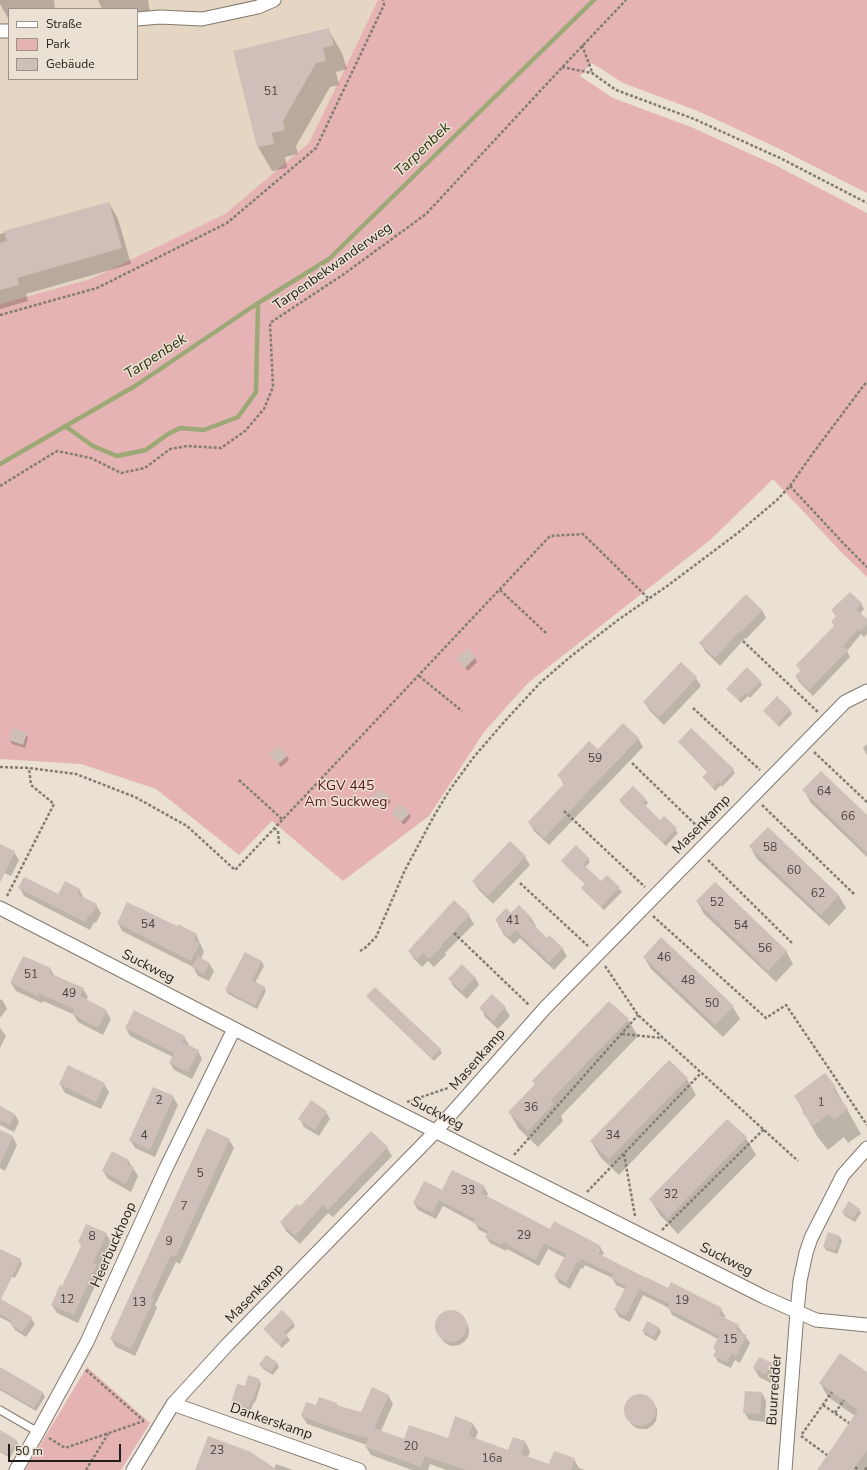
<!DOCTYPE html>
<meta charset="utf-8">
<style>
body{margin:0}
#map{position:relative;width:867px;height:1470px;overflow:hidden;background:#ebe0d4;font-family:"Nunito Sans",sans-serif}
canvas{display:block}
.legend{position:absolute;left:8px;top:8px;width:130px;height:72px;box-sizing:border-box;background:#ebe0d4;border:1px solid #9b928a;margin:0;padding:5px 7px;list-style:none;font-size:12px;color:#221e1a}
.legend li{display:flex;align-items:center;gap:8px;height:20px}
.legend b{width:20px;border:1px solid #9b928a}
.scale{position:absolute;left:8px;top:1444px;width:113px;height:18px;box-sizing:border-box;border:2px solid #221e1a;border-top:0;padding-left:5px;font-size:12px;line-height:14px;white-space:nowrap;color:#221e1a;-webkit-text-stroke:3px #ebe0d4;paint-order:stroke}
</style>
<div id="map">
<canvas width="867" height="1470"></canvas>
<ul class="legend">
<li><b style="height:5px;background:#fff"></b>Straße</li>
<li><b style="height:11px;background:#e5b3b3"></b>Park</li>
<li><b style="height:11px;background:#cebfb8"></b>Gebäude</li>
</ul>
<div class="scale">50 m</div>
</div>
<script>
const ctx = document.querySelector('canvas').getContext('2d');
ctx.lineJoin = 'round';
function fill(path, color) {
  ctx.fillStyle = color;
  ctx.fill(path, 'evenodd');
}
function toPath(rows) {
  const path = new Path2D();
  for (const r of rows) {
    if (r.length === 3) {
      path.moveTo(r[0] + r[2], r[1]);
      path.arc(r[0], r[1], r[2], 0, 2 * Math.PI);
      continue;
    }
    path.moveTo(r[0], r[1]);
    for (let i = 2; i < r.length; i += 2) path.lineTo(r[i], r[i + 1]);
  }
  return path;
}
function stroke(path, color, width, dash) {
  ctx.strokeStyle = color;
  ctx.lineWidth = width;
  ctx.lineCap = dash ? 'butt' : 'round';
  ctx.setLineDash(dash || []);
  ctx.stroke(path);
}
function write(font, color, halo, rows, align = 'center') {
  ctx.font = font + ' "Nunito Sans",sans-serif';
  ctx.lineWidth = 3;
  ctx.setLineDash([]);
  ctx.textBaseline = 'middle';
  ctx.strokeStyle = halo;
  ctx.fillStyle = color;
  for (const [text, x, y, turn = 0] of rows) {
    ctx.save();
    ctx.translate(x, y);
    ctx.rotate((+turn || 0) * Math.PI / 180);
    ctx.textAlign = isNaN(turn) ? turn : align;
    if (halo) ctx.strokeText(text, 0, 0);
    ctx.fillText(text, 0, 0);
    ctx.restore();
  }
}
fill(toPath([
 [0,0,378,0,309,143,225,214,91,279,0,304],
 [9,9,137,9,137,79,9,79]
]), '#e5d5c3');
fill(toPath([
 [378,0,867,0,867,193,782,150,698,111,623,83,592,63,580,76,613,98,691,127,775,165,867,213,867,577,841,552,773,479,710,540,528,683,484,732,429,816,343,881,272,821,239,855,156,789,81,764,0,759,0,304,91,279,225,214,309,143],
 [87,1367,150,1423,121,1470,25,1470]
]), '#e5b3b3');
fill(toPath([
 [0,0,54,0,55,9,9,9,9,17,8,18,0,4],
 [98,0,148,0,150,13,137,14,137,9,102,9],
 [328,29,342,53,347,69,336,72,339,85,330,87,296,146,298,154,285,157,287,168,272,171,258,147],
 [109,203,118,219,131,264,26,294,28,301,0,309,0,234],
 [861,603,864,609,860,614,867,621,867,634,864,637,861,634,847,651,850,657,813,696,799,682,796,676,801,671,797,665,835,627,832,622,836,616,832,610],
 [762,610,766,618,746,639,745,638,720,666,705,651,700,643],
 [475,658,477,662,468,671,457,659],
 [681,663,696,678,701,686,664,725,649,710,644,702],
 [760,681,762,685,750,698,748,696,741,703,728,689],
 [790,710,792,714,779,727,765,711],
 [26,734,28,738,25,748,12,744,10,740],
 [638,738,643,747,549,845,534,831,529,822,565,786,558,775],
 [867,744,867,755,863,748],
 [682,745,733,770,735,773,722,787,721,785,715,791,704,777,708,773],
 [270,755,287,756,289,760,281,767],
 [633,787,646,800,648,803,645,806,660,821,664,817,678,833,666,846,622,804,620,800],
 [804,790,867,816,867,857,811,803],
 [389,799,391,802,381,811,370,800],
 [393,813,409,813,411,817,404,825],
 [768,828,839,896,846,908,829,926,757,859,750,846],
 [0,848,14,852,19,860,11,876,0,871],
 [525,857,530,865,493,904,478,889,473,881],
 [588,858,590,862,585,867,601,882,607,876,622,892,604,910,585,892,582,888,586,885,565,865,563,861],
 [20,888,59,896,79,889,84,898,96,905,101,913,96,923,94,922,90,930,24,896],
 [697,901,786,951,793,964,776,982,704,914],
 [511,915,531,918,536,926,535,927,547,939,562,948,567,956,554,970,520,938,514,944,504,935,496,920],
 [469,916,474,924,445,953,446,955,434,967,428,961,422,967,414,959,409,951],
 [118,923,177,928,196,934,204,952,201,959,209,963,214,971,209,981,198,976,193,967,122,931],
 [245,953,262,962,264,966,255,983,264,987,266,991,257,1009,228,994,226,990],
 [644,957,733,1007,740,1019,723,1037,651,969],
 [50,968,55,977,83,989,88,997,86,1000,106,1011,111,1019,103,1035,78,1022,73,1014,43,1001,42,1003,16,991,11,983],
 [475,977,479,985,467,999,454,987,449,979],
 [368,996,440,1050,442,1053,434,1061,370,1000],
 [0,999,3,1001,7,1009,0,1018],
 [481,1008,505,1008,510,1016,498,1029,485,1017],
 [628,1020,638,1036,561,1116,563,1121,538,1147,519,1129,509,1112,535,1085,533,1082],
 [0,1028,6,1036,0,1048],
 [126,1028,184,1037,189,1045,188,1046,198,1051,202,1059,192,1079,174,1070,170,1063,173,1057,130,1036],
 [824,1074,835,1088,861,1134,848,1143,844,1137,828,1150,817,1136,795,1096],
 [687,1079,696,1095,619,1175,601,1158,591,1141],
 [60,1084,104,1084,109,1092,101,1109,65,1093],
 [173,1097,178,1105,155,1157,135,1148,130,1140],
 [0,1107,15,1115,19,1122,14,1132,0,1125],
 [326,1112,330,1119,319,1136,304,1127,300,1119],
 [727,1120,746,1138,756,1155,678,1234,660,1215,650,1199],
 [3,1132,13,1137,17,1145,5,1171,0,1168,0,1138],
 [229,1140,234,1148,180,1264,176,1262,155,1305,157,1308,135,1356,116,1347,111,1339],
 [387,1148,392,1156,333,1217,328,1213,300,1244,286,1231,281,1222,300,1208],
 [128,1160,138,1176,131,1192,108,1179,103,1171],
 [484,1187,488,1194,486,1197,550,1230,600,1247,604,1253,602,1256,668,1289,721,1309,725,1316,724,1319,738,1326,750,1343,740,1363,735,1360,731,1368,718,1362,715,1356,716,1352,714,1347,718,1339,672,1315,669,1308,643,1295,630,1322,619,1317,615,1310,625,1289,616,1285,612,1278,585,1265,583,1269,581,1268,570,1289,559,1283,555,1276,565,1258,548,1249,539,1266,507,1249,506,1251,490,1243,486,1237,488,1234,479,1230,475,1223,443,1206,436,1219,418,1210,414,1203,443,1191],
 [598,1249,600,1249,596,1257,594,1256],
 [859,1209,861,1213,855,1222,845,1216,843,1212],
 [106,1234,111,1242,99,1269,101,1273,78,1323,57,1313,52,1305,63,1287,82,1247,79,1242],
 [840,1237,842,1241,837,1254,826,1250,824,1247],
 [0,1250,20,1260,22,1264,15,1278,0,1271],
 [0,1300,31,1318,35,1324,26,1337,15,1330,11,1323,0,1317],
 [451,1311,457,1312,462,1316,468,1325,469,1331,468,1337,464,1342,459,1345,453,1346,448,1345,443,1341,437,1332,436,1326,437,1320,441,1315,446,1312],
 [293,1322,295,1326,286,1335,290,1340,282,1348,264,1329],
 [648,1322,659,1328,661,1332,656,1341,645,1335,643,1331],
 [266,1356,277,1363,279,1367,273,1375,263,1369,260,1365],
 [771,1364,776,1372,771,1383,759,1377,754,1368],
 [0,1368,43,1393,45,1397,36,1411,0,1390],
 [867,1373,867,1470,818,1470,855,1416,828,1397,820,1383],
 [259,1380,261,1384,255,1403,254,1402,250,1412,234,1406,232,1403],
 [762,1393,766,1401,765,1422,749,1420,744,1412],
 [388,1395,393,1404,381,1431,405,1440,448,1439,473,1424,478,1432,475,1440,509,1451,513,1438,525,1442,530,1451,528,1457,550,1465,574,1459,579,1468,585,1470,446,1470,430,1464,428,1470,412,1470,371,1455,366,1447,367,1445,307,1424,302,1416,317,1406,336,1404,338,1406,361,1414],
 [635,1395,641,1395,646,1396,651,1400,657,1409,657,1415,656,1421,652,1426,647,1429,642,1429,636,1428,631,1424,626,1415,625,1409,626,1403,630,1398],
 [0,1431,16,1440,18,1444,10,1458,0,1452],
 [276,1464,293,1470,196,1470,274,1469]
]), '#0003');
stroke(toPath([
 [65,426,93,446,117,456,146,450,168,434,180,428,204,430,238,417,256,392,258,303],
 [0,464,135,386,258,303,329,259,594,0]
]), '#9ca875', 4.5);
fill(toPath([
 [329,28,334,45,323,48,326,61,316,63,283,121,285,130,272,133,274,144,257,147,233,51],
 [109,202,122,248,17,278,19,285,0,290,0,243,7,241,4,231],
 [850,592,862,603,856,609,867,619,867,624,860,631,858,629,843,646,848,650,809,690,795,676,801,670,796,665,835,625,831,622,837,615,831,610],
 [746,594,762,610,741,632,740,631,715,658,699,643],
 [467,648,476,657,465,668,456,659],
 [681,662,697,677,659,718,643,702],
 [747,667,761,681,747,695,745,693,738,700,726,689],
 [777,696,791,710,777,724,763,711],
 [623,723,639,738,544,838,528,822,565,783,557,775,589,741,598,749],
 [13,728,27,733,23,745,9,740],
 [691,728,734,769,720,784,718,782,713,788,702,777,708,772,678,742],
 [278,746,287,756,278,764,269,754],
 [821,771,867,815,867,853,802,790],
 [633,786,646,799,643,803,660,820,664,816,677,828,663,843,619,800],
 [380,789,390,798,378,808,369,800],
 [400,804,410,813,401,822,392,813],
 [768,827,839,895,821,915,749,846],
 [510,841,526,856,488,896,472,881],
 [0,844,15,851,0,883],
 [576,845,589,858,583,864,601,881,607,875,620,887,601,907,581,888,585,884,561,861],
 [24,877,58,894,65,881,80,889,77,894,97,904,91,916,89,915,85,922,18,888],
 [715,882,787,951,768,971,696,901],
 [454,900,470,915,441,945,442,946,429,959,423,953,417,960,408,951],
 [127,902,177,926,178,924,197,934,194,940,200,943,191,961,117,923],
 [519,905,532,918,529,920,547,938,549,935,563,948,549,962,518,932,515,930,509,937,498,926,500,925,495,920,506,908,511,913],
 [661,937,734,1006,715,1025,643,957],
 [245,952,262,961,252,980,265,987,255,1006,225,990],
 [23,956,51,968,49,973,84,988,80,996,107,1010,98,1028,72,1014,74,1009,39,993,38,996,10,983],
 [198,956,210,963,204,974,192,967],
 [462,964,475,977,462,991,448,979],
 [375,987,441,1049,432,1058,366,996],
 [492,994,506,1007,493,1021,479,1008],
 [609,1001,629,1019,551,1100,554,1103,528,1131,508,1112,535,1084,532,1081],
 [134,1010,185,1036,182,1042,199,1050,188,1072,169,1063,174,1053,125,1028],
 [669,1060,688,1078,609,1159,590,1141],
 [68,1065,105,1083,96,1102,59,1084],
 [825,1073,836,1087,833,1089,848,1109,834,1120,829,1114,813,1126,802,1112,804,1110,794,1096],
 [153,1087,174,1096,150,1150,129,1140],
 [311,1100,327,1111,315,1130,298,1119],
 [0,1106,15,1114,10,1125,0,1120],
 [727,1119,747,1137,668,1218,649,1199],
 [207,1128,230,1139,176,1256,171,1255,151,1298,154,1299,131,1349,110,1339],
 [0,1130,13,1136,0,1165],
 [371,1131,388,1147,328,1210,323,1205,295,1236,280,1222,297,1204,300,1206],
 [112,1151,129,1160,127,1164,134,1167,126,1184,102,1171],
 [452,1170,485,1186,481,1193,550,1229,554,1221,601,1246,597,1253,646,1278,646,1277,668,1288,671,1282,722,1308,719,1315,739,1325,736,1330,747,1335,736,1356,731,1354,727,1362,713,1356,717,1349,713,1348,719,1336,667,1308,670,1304,639,1289,626,1316,614,1310,626,1286,611,1278,613,1274,581,1259,579,1263,577,1262,566,1283,554,1276,566,1254,544,1243,535,1260,503,1242,502,1245,485,1237,488,1231,473,1223,475,1219,439,1200,432,1213,413,1203,424,1181,442,1190],
 [849,1201,860,1209,853,1219,842,1212],
 [86,1224,107,1233,93,1263,97,1264,74,1315,51,1305,60,1285,62,1286,82,1244,78,1242],
 [828,1232,840,1236,835,1251,823,1247],
 [0,1249,21,1259,1,1299,32,1317,22,1332,10,1324,12,1321,0,1314],
 [451,1326,16],
 [282,1310,294,1322,284,1332,288,1336,279,1345,263,1329],
 [647,1321,659,1327,654,1337,642,1331],
 [840,1353,867,1372,867,1450,853,1470,817,1470,858,1410,819,1383],
 [266,1355,277,1362,271,1372,259,1365],
 [759,1357,772,1363,766,1375,753,1368],
 [0,1367,43,1392,34,1408,0,1388],
 [248,1375,260,1379,253,1400,252,1399,248,1408,231,1403,237,1384,245,1386],
 [372,1387,389,1395,374,1428,404,1439,409,1425,448,1438,455,1416,473,1423,469,1436,508,1450,513,1437,525,1441,521,1454,549,1464,554,1451,575,1458,571,1470,466,1470,425,1456,421,1467,365,1447,368,1438,344,1432,301,1416,306,1402,316,1405,319,1397,337,1403,336,1405,361,1412],
 [745,1391,762,1392,760,1414,743,1413],
 [640,1410,16],
 [0,1430,17,1440,8,1455,0,1451],
 [208,1436,251,1452,277,1470,195,1470]
]), '#cebfb8');
const service = toPath([
 [0,1410,38,1432]
]);
const minor = toPath([
 [137,19,160,17,202,19,258,7,274,0],
 [0,31,9,31],
 [0,908,318,1072,764,1297,816,1320,867,1325],
 [173,1404,359,1470],
 [16,1470,38,1432,87,1342,166,1168,234,1029],
 [133,1470,173,1404,228,1344,436,1131,545,1008,845,702,867,691],
 [785,1470,797,1312,800,1281,806,1253,811,1238,843,1175,867,1148]
]);
stroke(service, '#82786d', 9);
stroke(minor, '#82786d', 15);
stroke(toPath([
 [582,45,592,72],
 [562,67,592,73,616,90,694,119,782,159,867,203],
 [0,315,97,288,227,223,316,148,384,5,383,0],
 [0,486,57,451,91,458,121,473,145,468,170,449,187,446,221,448,245,431,264,409,273,387,270,323,344,274,426,214,569,60,626,0],
 [790,486,845,545,867,567],
 [500,590,546,633],
 [743,641,818,712],
 [419,676,462,711],
 [693,708,760,770],
 [814,752,867,802],
 [632,763,702,831],
 [0,767,29,768,76,774,135,797,187,826,235,870,550,536,583,534,649,599],
 [239,780,282,819],
 [762,805,854,894],
 [564,811,645,887],
 [274,828,278,831,279,844],
 [708,860,793,944],
 [520,883,588,946],
 [7,896,54,804,31,785,29,768],
 [653,916,766,1018,786,1005,867,1125],
 [454,933,529,1005],
 [360,951,365,948,376,937,405,870,434,816,449,791,473,758,504,722,540,683,570,657,618,620,670,584,739,532,777,500,790,486,813,453,867,381],
 [605,966,638,1015,798,1161],
 [622,1034,663,1038],
 [407,1102,448,1088],
 [624,1154,635,1216],
 [514,1155,638,1015],
 [587,1192,701,1073],
 [662,1230,764,1129],
 [86,1370,144,1421],
 [823,1405,849,1423],
 [835,1413,844,1400],
 [802,1434,832,1392],
 [801,1436,827,1455],
 [49,1438,65,1448,144,1421],
 [855,1467,859,1470],
 [86,1470,108,1434],
 [865,1470,867,1467]
]), '#837c74', 2.5, [3, 2]);
stroke(service, '#fff', 7);
stroke(minor, '#fff', 13);
write('12px', '#4d4642', null, [
 ["51",271,92],
 ["59",595,759],
 ["64",824,792],
 ["66",848,817],
 ["58",770,848],
 ["60",794,871],
 ["62",818,894],
 ["52",717,903],
 ["41",513,921],
 ["54",148,925],
 ["54",741,926],
 ["56",765,949],
 ["46",664,958],
 ["51",31,975],
 ["48",688,981],
 ["49",69,994],
 ["50",712,1004],
 ["2",159,1101],
 ["1",821,1103],
 ["36",531,1108],
 ["4",144,1136],
 ["34",613,1136],
 ["5",200,1174],
 ["33",468,1191],
 ["32",671,1195],
 ["7",184,1207],
 ["29",524,1236],
 ["8",92,1237],
 ["9",169,1242],
 ["12",67,1300],
 ["19",682,1301],
 ["13",139,1303],
 ["15",730,1340],
 ["20",411,1447],
 ["23",217,1451],
 ["16a",492,1459]
]);
write('14px', '#221e1a', '#ebe0d4', [
 ["Tarpenbekwanderweg",333,267,-35],
 ["Masenkamp",702,825,-46],
 ["Suckweg",148,967,27],
 ["Masenkamp",478,1060,-49],
 ["Suckweg",437,1114,27],
 ["Heerbuckhoop",114,1245,-66],
 ["Suckweg",726,1260,27],
 ["Masenkamp",255,1294,-46],
 ["Buurredder",775,1390,-86],
 ["Dankerskamp",271,1422,19]
]);
write('14px', '#59131c', '#ebe0d4', [
 ["KGV 445",346,787],
 ["Am Suckweg",346,803]
]);
write('italic 15px', '#313811', '#ebe0d4', [
 ["Tarpenbek",423,150,-44],
 ["Tarpenbek",156,357,-33]
]);
</script>
